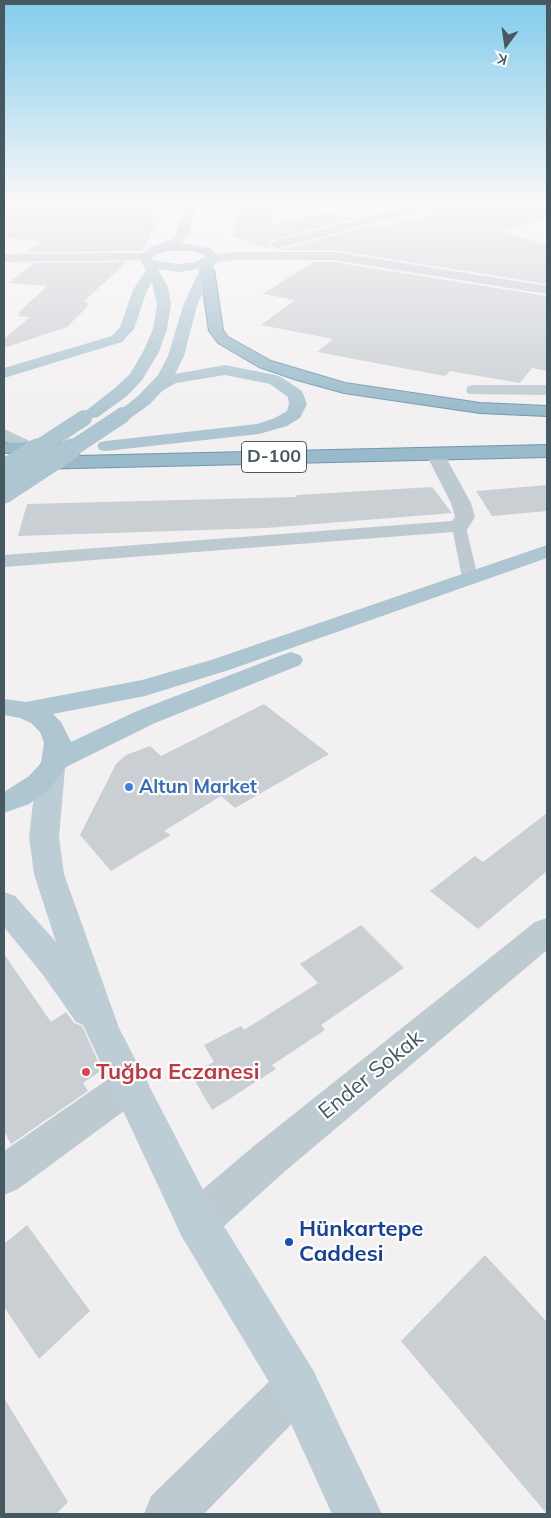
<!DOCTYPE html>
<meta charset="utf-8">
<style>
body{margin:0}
#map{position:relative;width:551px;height:1518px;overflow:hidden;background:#f3f0f1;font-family:Mulish,sans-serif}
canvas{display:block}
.frame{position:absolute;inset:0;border:5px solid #465860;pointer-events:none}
.north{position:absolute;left:481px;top:20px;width:50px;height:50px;-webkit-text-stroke:4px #fff;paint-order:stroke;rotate:194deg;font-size:14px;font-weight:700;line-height:20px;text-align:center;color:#465860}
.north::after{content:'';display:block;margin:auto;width:18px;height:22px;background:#465860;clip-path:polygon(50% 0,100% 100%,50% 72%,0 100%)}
</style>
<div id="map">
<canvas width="551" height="1518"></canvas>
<div class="frame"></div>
<div class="north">K</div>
</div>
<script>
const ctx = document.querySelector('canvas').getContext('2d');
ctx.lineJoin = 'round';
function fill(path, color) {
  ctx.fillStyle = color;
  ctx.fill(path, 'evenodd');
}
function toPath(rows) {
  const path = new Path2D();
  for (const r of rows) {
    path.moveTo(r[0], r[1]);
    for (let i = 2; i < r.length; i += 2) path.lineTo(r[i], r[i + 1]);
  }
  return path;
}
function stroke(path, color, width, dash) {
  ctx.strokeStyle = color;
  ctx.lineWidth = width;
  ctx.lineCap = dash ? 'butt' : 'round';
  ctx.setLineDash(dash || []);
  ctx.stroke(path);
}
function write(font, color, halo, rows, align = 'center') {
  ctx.font = font + ' Mulish,sans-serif';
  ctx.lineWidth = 4.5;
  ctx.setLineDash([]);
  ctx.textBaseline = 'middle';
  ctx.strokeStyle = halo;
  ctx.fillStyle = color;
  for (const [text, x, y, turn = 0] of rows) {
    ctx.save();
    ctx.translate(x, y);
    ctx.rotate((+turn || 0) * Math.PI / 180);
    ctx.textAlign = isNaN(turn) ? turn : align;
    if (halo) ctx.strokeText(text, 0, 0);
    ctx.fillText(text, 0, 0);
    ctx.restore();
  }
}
fill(toPath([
 [4,205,157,205,150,221,156,221,146,246,140,251,27,252,41,241,4,238],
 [238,205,276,205,273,225,326,212,354,218,272,240,268,245,274,250,231,236,234,236],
 [434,205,547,205,547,217,503,232,547,245,547,284,334,250,279,250,376,224,383,226,433,214],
 [127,262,83,302,89,302,86,304,89,305,67,327,4,348,4,339,30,317,18,316,21,313,18,313,47,286,8,283,34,263],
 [312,262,334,262,547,296,547,371,532,368,520,383,450,371,445,376,317,352,333,339,261,325,295,300,263,294,313,262],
 [547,485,547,511,492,516,476,491],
 [432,487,452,513,266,528,18,536,27,504,297,497,296,495],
 [264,704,329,754,235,808,221,796,164,831,171,835,111,871,80,835,116,764,126,755,150,746,161,756],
 [547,813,547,871,478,929,430,891,475,856,483,862],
 [361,925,404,968,321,1025,325,1030,272,1065,276,1069,212,1110,191,1074,214,1062,204,1045,241,1026,244,1030,318,983,300,964],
 [4,954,51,1022,66,1012,74,1023,82,1026,102,1070,83,1083,88,1091,11,1144,4,1131],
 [27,1225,90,1311,39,1359,4,1307,4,1244],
 [485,1255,547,1322,547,1514,401,1341],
 [4,1398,68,1502,56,1514,4,1514]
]), '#cacfd3');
const trunk = toPath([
 [207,266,214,270,223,330,228,337,271,361,345,383,480,403,547,406,547,416,480,413,344,393,297,380,259,367,218,343,209,331,200,270,207,266],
 [56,442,62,443,65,447,62,451,4,453,4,443,56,442],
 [547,445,547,457,33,469,26,467,24,463,26,459,33,457,547,445]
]);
stroke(trunk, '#6f99af', 2);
fill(toPath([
 [459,523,466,527,478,578,475,581,470,583,465,581,462,578,452,527,459,523]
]), '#bdcbd1');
fill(toPath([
 [413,205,427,205,418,211,280,248,276,249,270,245,272,242,413,205],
 [234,252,334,252,547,286,547,294,334,260,234,260,211,263,205,259,211,255,234,252],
 [145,253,149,254,151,257,149,260,4,262,4,254,145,253],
 [474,385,547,385,547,395,468,394,466,390,468,386,474,385],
 [4,429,36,444,39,448,36,452,30,453,4,441,4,429],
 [435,448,442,450,444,454,471,503,475,517,466,531,4,567,4,555,452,521,455,517,451,503,426,454,428,450,435,448],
 [547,918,547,950,283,1173,212,1237,197,1243,182,1237,176,1222,182,1207,255,1145,535,922,547,918],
 [130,1068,143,1073,149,1085,143,1097,18,1189,4,1195,4,1151,117,1073,130,1068],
 [297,1363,313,1370,320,1386,313,1402,204,1514,144,1514,151,1496,281,1370,297,1363]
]), '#bdcbd1');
fill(toPath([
 [51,759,61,762,65,769,59,837,64,874,119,1028,212,1207,313,1370,382,1514,332,1514,281,1402,182,1237,83,1025,76,1022,43,975,4,927,4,892,15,896,56,942,34,874,29,837,37,769,41,762,51,759]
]), '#bdcdd5');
fill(toPath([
 [185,205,197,205,190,231,182,243,210,248,218,256,197,306,184,356,175,374,225,365,275,375,281,377,302,391,307,404,300,418,287,426,259,434,106,451,100,450,97,446,100,442,106,441,257,424,275,418,287,411,289,404,288,397,270,384,225,375,176,383,162,391,150,404,129,419,123,420,117,419,114,415,138,396,158,375,168,356,183,306,200,269,178,272,158,269,168,287,171,305,167,329,159,352,142,380,127,396,98,417,92,418,86,417,83,413,115,388,130,374,143,352,153,329,157,305,152,282,147,290,134,329,122,342,4,378,4,368,112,336,120,327,133,290,146,271,139,257,149,248,174,238,185,205],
 [169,251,190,251,202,254,205,257,196,262,178,264,153,260,152,258,157,254,169,251],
 [547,545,547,558,229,670,145,696,53,714,61,722,71,742,137,711,282,655,291,652,300,655,303,660,300,665,155,723,66,767,49,790,29,804,4,813,4,792,29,776,41,763,44,743,40,732,31,723,20,718,4,715,4,699,26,702,142,680,211,660,547,545]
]), '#aec6d1');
fill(trunk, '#99baca');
stroke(toPath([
 [35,450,84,418],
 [70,450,123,415]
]), '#aec6d1', 16);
stroke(toPath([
 [4,470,37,449],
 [4,493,71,449]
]), '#aec6d1', 21);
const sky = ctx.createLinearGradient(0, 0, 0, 417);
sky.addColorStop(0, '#81ccec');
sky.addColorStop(0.49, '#faf8f9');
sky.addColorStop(1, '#faf8f900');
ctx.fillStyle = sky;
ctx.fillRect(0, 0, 551, 417);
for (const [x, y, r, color] of [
 [129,787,5,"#3f7fe0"],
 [86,1072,5,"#e0444e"],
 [289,1242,5,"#1a4fb4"]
]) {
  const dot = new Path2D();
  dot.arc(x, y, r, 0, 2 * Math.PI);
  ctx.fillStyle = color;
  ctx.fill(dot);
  stroke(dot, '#fff', 2);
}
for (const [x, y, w] of [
 [274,457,65]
]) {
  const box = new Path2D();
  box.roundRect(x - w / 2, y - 15.5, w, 31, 4);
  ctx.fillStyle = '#fff';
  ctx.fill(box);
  stroke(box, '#465860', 1);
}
write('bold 18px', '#465860', null, [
 ["D-100",274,457]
]);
write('bold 19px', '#366cbe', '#fff', [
 ["Altun Market",139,787]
], 'left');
write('bold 22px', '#be3a42', '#fff', [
 ["Tuğba Eczanesi",96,1072]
], 'left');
write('22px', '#465860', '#fff', [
 ["Ender Sokak",371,1075,-39]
]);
write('bold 22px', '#164399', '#fff', [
 ["Hünkartepe",299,1229],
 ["Caddesi",299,1254]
], 'left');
</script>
